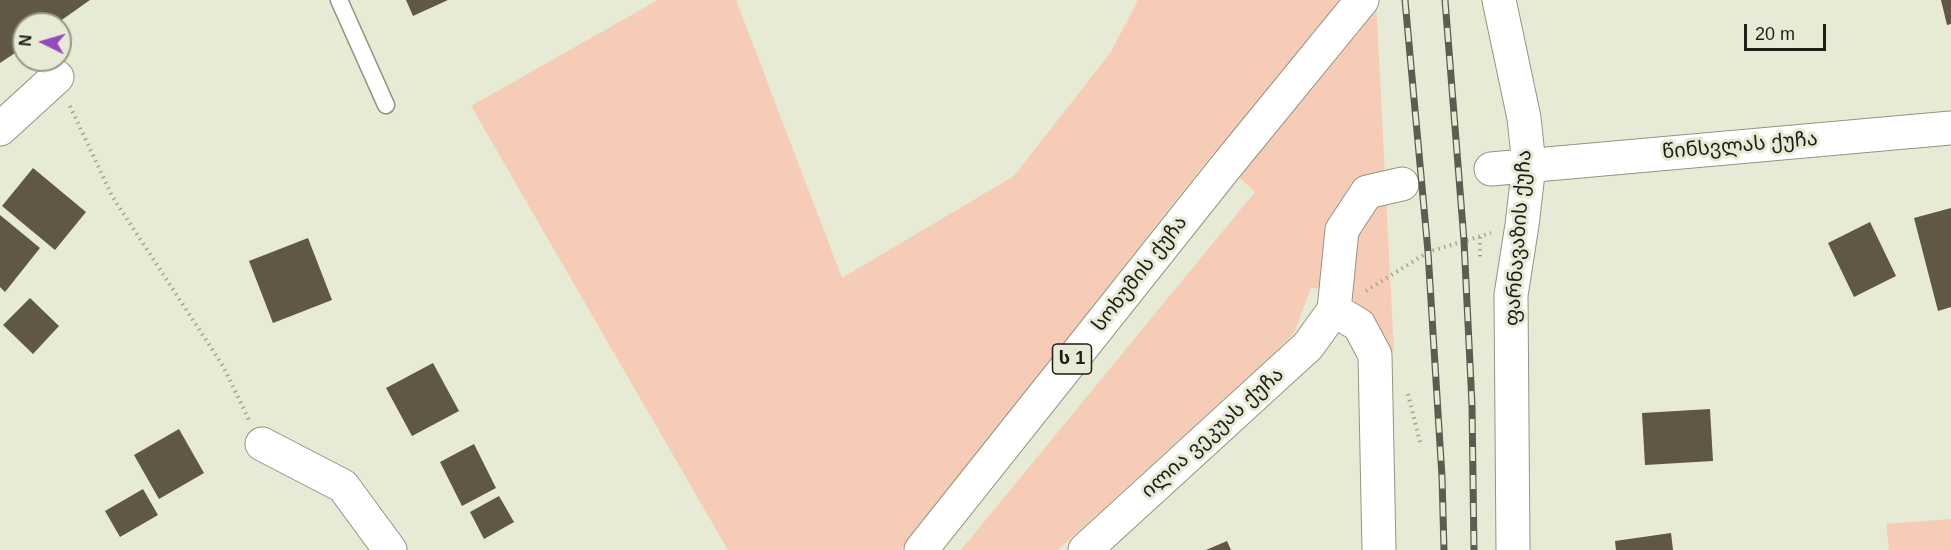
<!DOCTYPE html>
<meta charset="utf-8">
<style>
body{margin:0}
#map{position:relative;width:1951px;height:550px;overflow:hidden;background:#e7ead4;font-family:Helvetica,sans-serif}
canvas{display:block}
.north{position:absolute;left:12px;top:12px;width:60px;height:60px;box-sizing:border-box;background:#e7ead4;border:2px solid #969888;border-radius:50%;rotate:275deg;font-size:16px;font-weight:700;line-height:24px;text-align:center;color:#1d1e16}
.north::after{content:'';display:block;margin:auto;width:21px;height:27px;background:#934abc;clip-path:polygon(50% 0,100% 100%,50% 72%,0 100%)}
.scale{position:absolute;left:1744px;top:24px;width:82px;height:27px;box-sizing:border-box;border:3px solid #1d1e16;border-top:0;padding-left:8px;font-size:18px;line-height:21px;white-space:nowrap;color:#1d1e16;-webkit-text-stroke:4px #e7ead4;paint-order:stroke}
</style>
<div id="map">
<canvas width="1951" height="550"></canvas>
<div class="north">N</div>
<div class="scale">20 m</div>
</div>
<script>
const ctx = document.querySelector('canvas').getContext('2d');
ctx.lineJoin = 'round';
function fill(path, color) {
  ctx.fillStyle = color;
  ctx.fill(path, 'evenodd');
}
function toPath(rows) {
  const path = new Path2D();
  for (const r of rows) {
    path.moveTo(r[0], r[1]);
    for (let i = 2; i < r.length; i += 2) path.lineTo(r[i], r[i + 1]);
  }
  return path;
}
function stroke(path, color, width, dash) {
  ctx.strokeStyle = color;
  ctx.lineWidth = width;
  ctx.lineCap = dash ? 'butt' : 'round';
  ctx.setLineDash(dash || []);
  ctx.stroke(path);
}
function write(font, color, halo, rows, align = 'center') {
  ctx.font = font + ' Helvetica,"Noto Sans Georgian",sans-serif';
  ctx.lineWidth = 6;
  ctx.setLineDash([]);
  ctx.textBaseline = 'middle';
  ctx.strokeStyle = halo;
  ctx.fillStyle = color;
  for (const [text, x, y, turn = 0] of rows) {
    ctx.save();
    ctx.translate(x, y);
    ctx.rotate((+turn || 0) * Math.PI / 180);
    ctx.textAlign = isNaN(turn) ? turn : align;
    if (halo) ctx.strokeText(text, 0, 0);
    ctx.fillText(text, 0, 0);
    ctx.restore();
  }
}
fill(toPath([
 [658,0,736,0,842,278,1014,176,1111,52,1138,0,1376,0,1394,353,1345,289,1311,288,1294,333,1271,356,1058,550,961,550,1255,192,1213,153,901,550,728,550,471,106],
 [1951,519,1951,550,1889,550,1886,524]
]), '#f6ccb6');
fill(toPath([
 [0,0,90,0,56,24,24,24,24,47,0,63],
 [406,0,448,0,413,16],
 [1941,0,1951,0,1951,24,1947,25],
 [33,168,86,212,55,250,2,206],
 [1951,208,1951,307,1938,311,1914,218],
 [0,215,40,248,5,292,0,287],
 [1870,222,1896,276,1854,297,1828,243],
 [308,238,332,300,273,323,249,261],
 [30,298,59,326,33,354,3,325],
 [433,363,459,411,412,436,386,388],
 [1710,409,1713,461,1645,465,1642,413],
 [179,429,204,473,159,499,134,455],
 [474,444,496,488,462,506,440,462],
 [143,489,158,515,120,537,105,511],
 [499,496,514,522,484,539,470,512],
 [1671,533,1673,550,1616,550,1615,541],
 [1227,541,1231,550,1206,550]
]), '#615746');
const service = toPath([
 [339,0,386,105]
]);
const minor = toPath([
 [1499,0,1524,118,1529,165,1522,225,1511,295,1513,550],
 [0,129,57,77],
 [1491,169,1951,128],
 [1334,310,1359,325,1375,355,1379,550],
 [262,444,343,486,390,550],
 [1085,550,1308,346,1334,310,1342,230,1367,192,1402,184]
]);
const trunk = toPath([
 [921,550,1224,169,1362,0]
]);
stroke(service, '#939580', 19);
stroke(minor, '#939580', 35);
stroke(trunk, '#939580', 35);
stroke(toPath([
 [70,106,112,196,223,366,249,420],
 [1480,237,1480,259],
 [1366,291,1428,252,1491,233],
 [1408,394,1420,442]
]), '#a3a594', 4, [1.5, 4.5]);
stroke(service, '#fff', 16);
stroke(minor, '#fff', 33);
stroke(trunk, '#fff', 33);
const rail = toPath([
 [1405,0,1428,252,1442,477,1444,550],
 [1445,0,1464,241,1472,405,1474,550]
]);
stroke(rail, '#5c5d51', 7);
stroke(rail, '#e7ead4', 4.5, [14]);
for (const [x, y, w] of [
 [1072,359,39]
]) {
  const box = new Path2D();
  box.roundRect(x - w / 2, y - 15, w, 30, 4.5);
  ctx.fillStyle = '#e7ead4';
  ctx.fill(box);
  stroke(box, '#1d1e16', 1.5);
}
write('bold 18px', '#1d1e16', null, [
 ["ს 1",1072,359]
]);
write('20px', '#1d1e16', '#e7ead4', [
 ["წინსვლას ქუჩა",1740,146,-5],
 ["ფარნავაზის ქუჩა",1519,238,-86],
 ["სოხუმის ქუჩა",1140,274,-52],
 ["ილია ვეკუას ქუჩა",1213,433,-42]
]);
</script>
